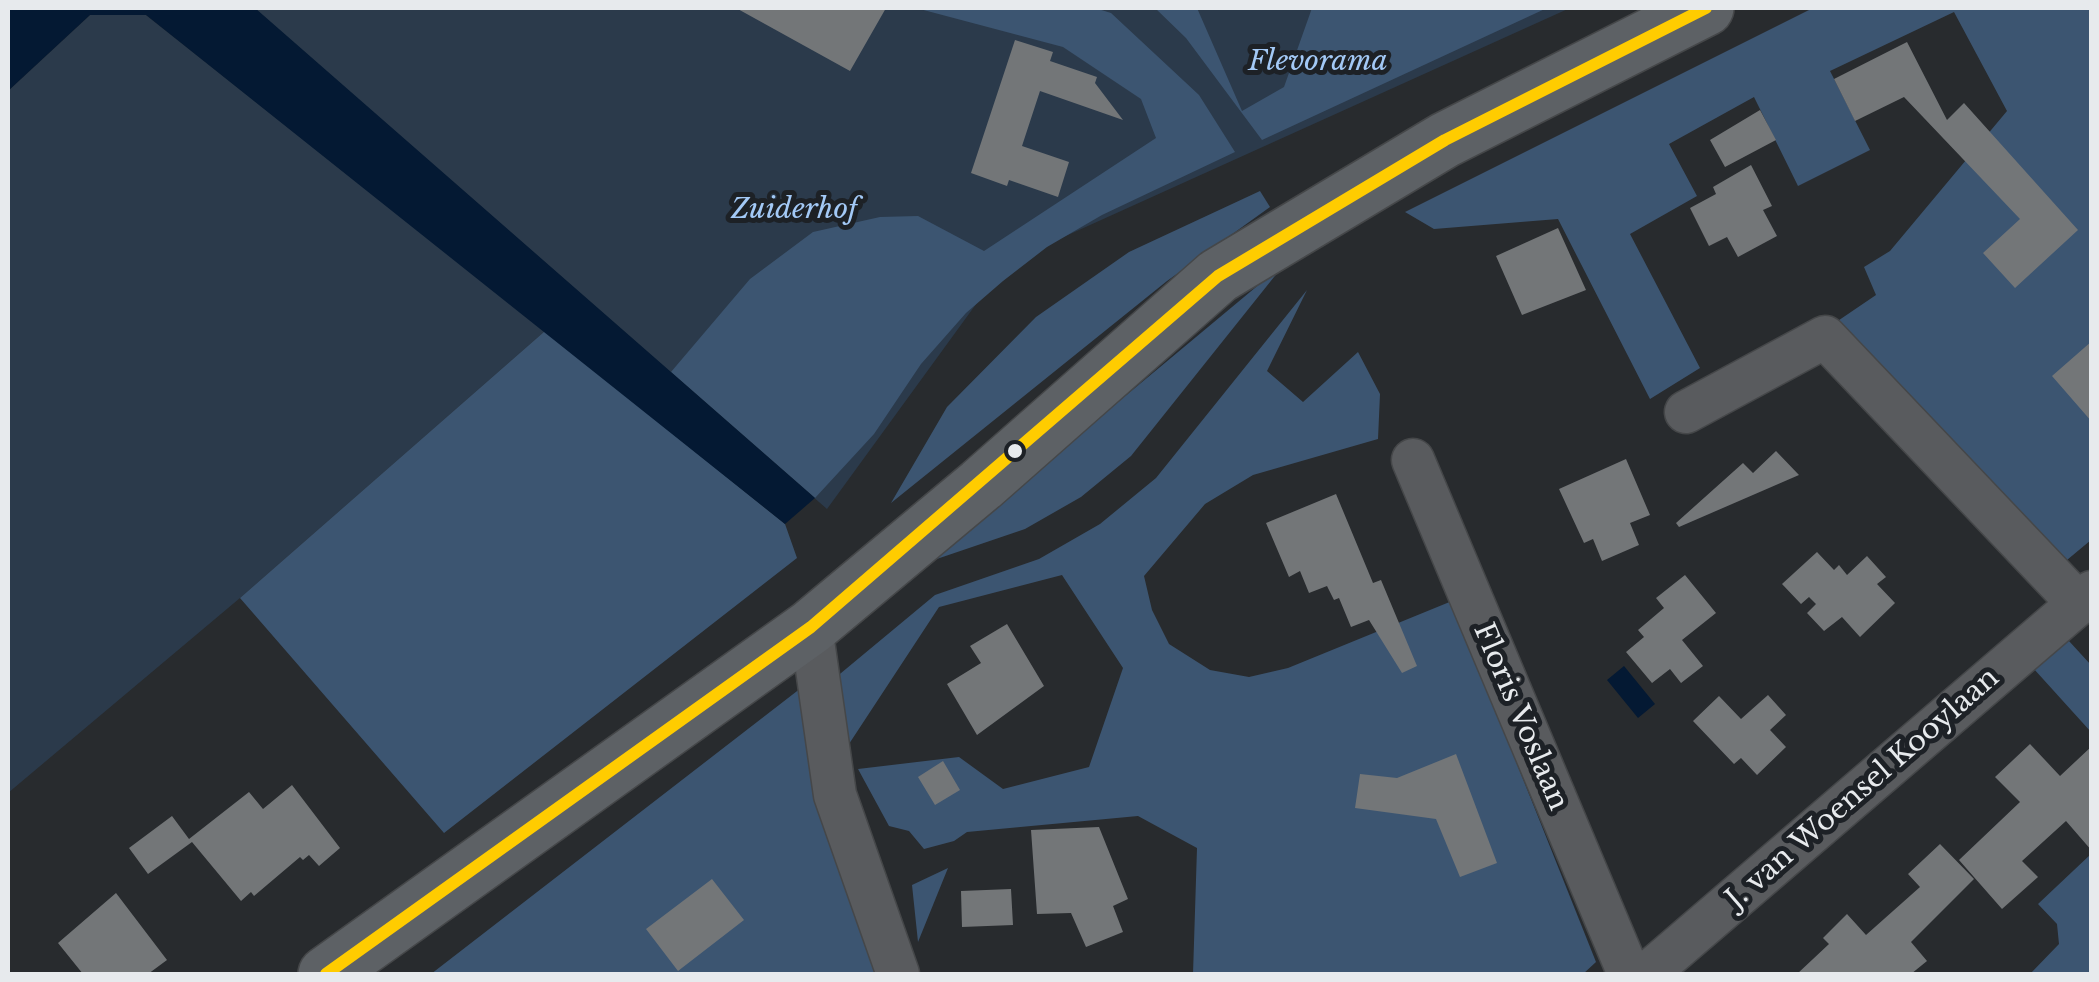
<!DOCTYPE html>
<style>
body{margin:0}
#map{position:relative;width:2099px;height:982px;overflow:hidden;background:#282b2e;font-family:"Libre Baskerville",serif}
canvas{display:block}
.frame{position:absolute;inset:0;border:10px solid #e7eaed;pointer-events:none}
</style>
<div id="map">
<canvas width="2099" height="982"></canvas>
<div class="frame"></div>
</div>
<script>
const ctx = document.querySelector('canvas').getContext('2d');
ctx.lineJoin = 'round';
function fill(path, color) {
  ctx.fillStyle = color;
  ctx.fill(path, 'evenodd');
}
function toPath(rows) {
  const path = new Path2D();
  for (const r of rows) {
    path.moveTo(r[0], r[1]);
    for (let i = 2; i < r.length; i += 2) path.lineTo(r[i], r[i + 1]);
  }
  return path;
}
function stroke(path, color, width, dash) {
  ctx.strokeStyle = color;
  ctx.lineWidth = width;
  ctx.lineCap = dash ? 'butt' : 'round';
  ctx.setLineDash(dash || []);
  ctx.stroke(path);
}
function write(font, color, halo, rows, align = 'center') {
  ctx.font = font + ' "Libre Baskerville",serif';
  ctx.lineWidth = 10;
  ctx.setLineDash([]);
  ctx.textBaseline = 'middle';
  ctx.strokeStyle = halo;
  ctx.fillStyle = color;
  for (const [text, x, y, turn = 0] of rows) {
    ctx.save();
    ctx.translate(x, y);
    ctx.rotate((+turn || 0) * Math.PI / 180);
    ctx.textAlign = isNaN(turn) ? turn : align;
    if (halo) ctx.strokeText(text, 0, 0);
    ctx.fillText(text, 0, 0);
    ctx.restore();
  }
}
fill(toPath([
 [254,8,1570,8,1006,263,827,509],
 [90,15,146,15,545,331,240,598,8,793,8,91]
]), '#2b3a4b');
fill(toPath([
 [916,8,1095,8,1111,13,1199,95,1235,152,1102,215,1047,247,1003,281,966,313,921,364,874,434,815,498,671,372,750,279,813,232,880,217,918,216,984,251,1156,138,1141,99,1063,47],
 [1155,8,1197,8,1242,111,1284,87,1312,8,1547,8,1262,140,1186,38],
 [1813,8,2091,8,2091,540,2043,580,1820,333,1876,295,1864,267,1890,251,2007,111,1954,12,1830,71,1870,150,1798,186,1754,97,1669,144,1697,196,1630,234,1700,368,1650,399,1558,219,1434,229,1405,212],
 [1260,191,1270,207,1167,281,891,503,947,407,1036,317,1129,252],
 [1286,262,1131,456,1081,497,1025,529,925,563],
 [1307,290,1267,371,1303,402,1358,352,1380,394,1378,439,1253,475,1205,504,1144,576,1152,610,1169,644,1210,670,1249,677,1288,668,1452,601,1596,962,1583,974,1193,974,1197,848,1138,816,967,832,954,841,924,849,909,831,889,826,858,769,959,757,1003,789,1089,767,1123,668,1062,575,939,607,847,747,823,688,935,595,1039,559,1100,524,1156,478],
 [545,331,785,524,797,558,444,833,240,598],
 [2058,629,2091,665,2091,732,2024,658],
 [801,688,909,974,431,974],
 [2091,854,2091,974,2030,974,2059,944,2057,924,2038,904],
 [948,868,918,942,912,885]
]), '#3c5571');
fill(toPath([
 [8,8,255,8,815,498,785,524,146,15,90,15,8,91],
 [1624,666,1655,704,1638,718,1607,680]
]), '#041933');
fill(toPath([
 [736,8,886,8,850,71],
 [1015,40,1053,52,1050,61,1097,77,1095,83,1123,120,1040,91,1022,146,1069,162,1058,197,1009,180,1007,186,971,173],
 [1907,42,1947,120,1964,103,2078,230,2015,288,1983,253,2020,219,1904,97,1855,121,1834,79],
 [1760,110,1776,140,1725,167,1710,140],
 [1751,165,1772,206,1763,210,1777,236,1738,257,1727,237,1709,246,1690,208,1716,194,1713,187],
 [1558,228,1586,290,1522,315,1496,256],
 [2092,341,2092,422,2052,376],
 [1776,451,1799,475,1679,527,1676,523,1743,463,1753,473],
 [1626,459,1650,515,1630,523,1639,545,1602,561,1593,539,1584,543,1559,489],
 [1336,494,1373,583,1381,580,1417,666,1402,673,1369,620,1351,627,1339,598,1334,600,1327,586,1309,593,1300,571,1289,577,1266,523],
 [1817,552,1834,570,1839,565,1847,575,1867,556,1886,577,1877,584,1895,603,1860,637,1842,617,1824,631,1807,613,1816,604,1809,597,1801,604,1782,584],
 [1685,575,1716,613,1682,640,1703,666,1681,683,1670,669,1652,683,1626,652,1644,637,1638,630,1664,608,1656,598],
 [1007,624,1044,686,977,735,947,684,981,663,970,646],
 [1768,695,1786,715,1770,730,1786,747,1757,775,1741,758,1734,764,1693,721,1719,696,1741,719],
 [2030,744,2060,776,2092,746,2092,851,2066,821,2022,861,2038,877,2002,909,1959,860,2020,802,1995,777],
 [1456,754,1497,863,1460,877,1436,819,1355,808,1360,774,1397,778],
 [943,761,960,790,935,805,918,777],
 [292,785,340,848,319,866,309,855,303,860,300,857,254,896,251,892,241,901,192,842,148,874,129,848,172,816,189,839,249,792,263,809],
 [1099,827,1128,899,1113,906,1123,932,1086,947,1071,913,1037,914,1031,830],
 [1940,844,1974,879,1911,942,1927,961,1911,974,1797,974,1829,944,1823,938,1847,914,1866,935,1920,887,1908,874],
 [712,879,744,920,678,971,646,929],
 [1011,889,1013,925,962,927,961,891],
 [116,893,167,960,148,974,83,974,58,943]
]), '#737678');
const street = toPath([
 [1686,412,1825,337,2078,603],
 [1413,460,1629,974],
 [811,627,835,795,898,974],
 [1647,974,2092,592]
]);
const secondary = toPath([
 [326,974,811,627,981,485,1218,276,1445,140,1706,8]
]);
stroke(street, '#454749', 45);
stroke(secondary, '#454749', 58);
stroke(street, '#595b5e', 42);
stroke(secondary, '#5d6165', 55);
stroke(toPath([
 [326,974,811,627,1218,276,1445,140,1706,8]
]), '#fc0', 12);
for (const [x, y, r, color] of [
 [1015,451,9,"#e7eaed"]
]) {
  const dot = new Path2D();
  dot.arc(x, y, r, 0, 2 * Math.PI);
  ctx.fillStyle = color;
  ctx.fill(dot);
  stroke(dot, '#1d2126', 4);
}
write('italic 28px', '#a3c9f6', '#1d2126', [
 ["Flevorama",1318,62],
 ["Zuiderhof",794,210]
]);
write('28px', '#e7eaed', '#1d2126', [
 ["Floris Voslaan",1520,717,67],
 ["J. van Woensel Kooylaan",1863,789,-41]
]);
</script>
